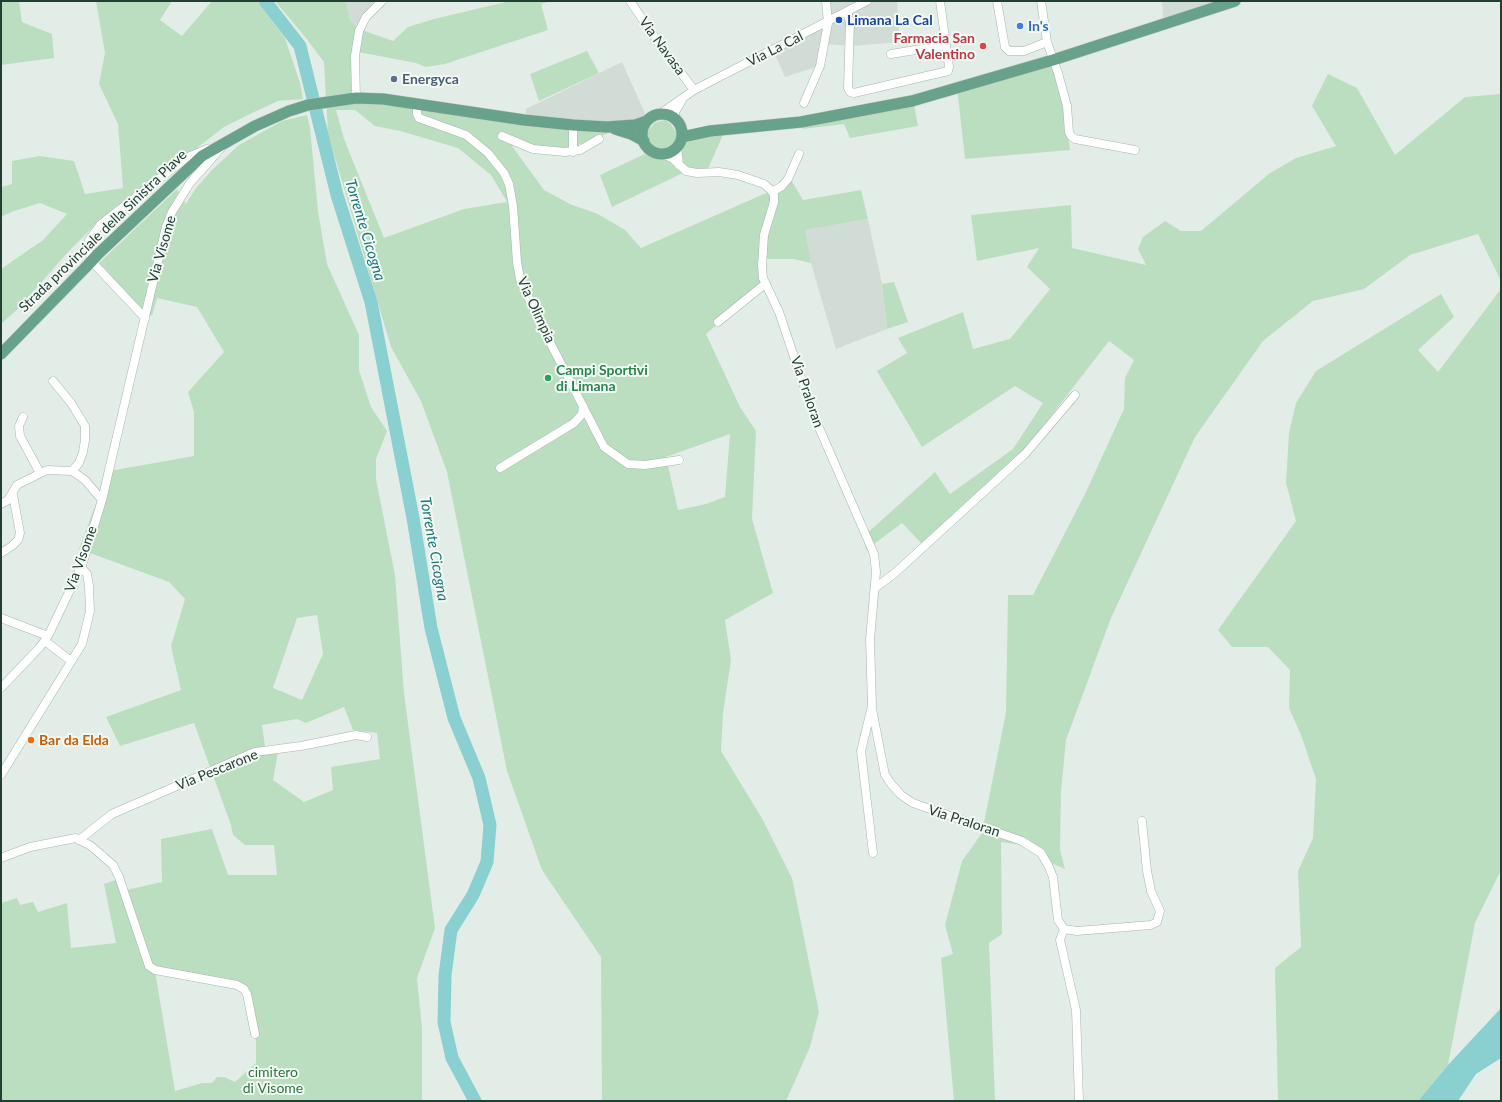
<!DOCTYPE html>
<style>
body{margin:0}
#map{position:relative;width:1502px;height:1102px;overflow:hidden;background:#e3ede7;font-family:Lato,sans-serif}
canvas{display:block}
.frame{position:absolute;inset:0;border:2px solid #233e33;pointer-events:none}
</style>
<div id="map">
<canvas width="1502" height="1102"></canvas>
<div class="frame"></div>
</div>
<script>
const ctx = document.querySelector('canvas').getContext('2d');
ctx.lineJoin = 'round';
function fill(path, color) {
  ctx.fillStyle = color;
  ctx.fill(path, 'evenodd');
}
function toPath(rows) {
  const path = new Path2D();
  for (const r of rows) {
    if (r.length === 3) {
      path.moveTo(r[0] + r[2], r[1]);
      path.arc(r[0], r[1], r[2], 0, 2 * Math.PI);
      continue;
    }
    path.moveTo(r[0], r[1]);
    for (let i = 2; i < r.length; i += 2) path.lineTo(r[i], r[i + 1]);
  }
  return path;
}
function stroke(path, color, width, dash) {
  ctx.strokeStyle = color;
  ctx.lineWidth = width;
  ctx.lineCap = dash ? 'butt' : 'round';
  ctx.setLineDash(dash || []);
  ctx.stroke(path);
}
function write(font, color, halo, rows, align = 'center') {
  ctx.font = font + ' Lato,sans-serif';
  ctx.lineWidth = 4;
  ctx.setLineDash([]);
  ctx.textBaseline = 'middle';
  ctx.strokeStyle = halo;
  ctx.fillStyle = color;
  for (const [text, x, y, turn = 0] of rows) {
    ctx.save();
    ctx.translate(x, y);
    ctx.rotate((+turn || 0) * Math.PI / 180);
    ctx.textAlign = isNaN(turn) ? turn : align;
    if (halo) ctx.strokeText(text, 0, 0);
    ctx.fillText(text, 0, 0);
    ctx.restore();
  }
}
fill(toPath([
 [346,1,385,1,359,29,350,20],
 [825,1,897,1,900,42,851,46,826,44,819,66,785,77,774,52,826,25],
 [1162,1,1222,1,1163,19],
 [622,62,653,131,609,133,525,125,526,109],
 [868,219,882,284,887,329,836,349,811,263,804,230]
]), '#d1dcd6');
fill(toPath([
 [1,1,19,1,22,22,52,34,54,58,1,65],
 [96,1,172,1,160,20,182,36,212,1,257,1,285,38,300,83,303,99,278,101,252,113,224,127,193,151,98,222,67,253,20,307,1,324,1,269,43,240,67,214,40,203,11,212,1,217,1,187,12,184,12,161,40,156,74,161,85,194,123,188,118,124,99,84,105,53],
 [275,1,346,1,350,20,359,29,393,41,408,27,434,19,510,1,551,1,541,4,548,30,445,64,426,67,416,63,358,52,355,104,385,104,525,125,609,133,570,148,512,146,544,190,570,204,598,214,625,230,641,248,773,190,788,175,803,200,861,190,868,219,805,230,811,263,794,259,764,259,767,283,706,334,740,407,756,431,752,519,773,593,725,620,731,660,723,713,721,751,763,820,792,878,819,1012,810,1047,786,1101,602,1101,601,957,542,870,507,771,447,472,421,401,391,347,328,134,324,62,306,38],
 [336,110,355,110,375,126,400,131,458,148,491,175,507,202,464,209,384,238,344,139],
 [730,434,725,497,706,504,678,510,666,457],
 [587,51,599,73,539,101,530,74],
 [1054,58,1060,73,1070,150,965,159,957,87],
 [1328,74,1357,88,1395,155,1465,97,1501,94,1501,281,1478,234,1410,255,1364,289,1313,301,1263,341,1195,437,1111,618,1066,740,1061,791,1060,850,1065,869,1049,862,1024,845,1001,842,1002,934,989,943,995,1101,954,1101,941,958,953,954,945,925,962,861,982,833,1006,712,1008,595,1033,595,1085,494,1124,409,1125,378,1134,360,1109,341,1024,451,922,544,902,523,866,550,863,537,935,472,950,494,1013,449,1043,403,1015,386,922,447,877,371,907,353,898,338,963,312,973,349,1010,339,1050,289,1027,267,1039,248,977,261,971,215,1071,205,1072,248,1146,265,1138,249,1143,237,1165,221,1181,231,1201,231,1270,173,1296,158,1336,146,1312,106],
 [913,98,918,126,850,138,844,124,803,129,804,123],
 [307,115,310,128,318,211,327,264,359,335,359,370,371,407,387,431,376,459,376,479,395,575,404,693,435,928,417,978,422,1028,422,1101,1,1101,1,903,17,898,20,905,33,902,38,912,67,903,71,948,116,943,104,884,122,878,126,890,162,882,161,839,212,829,228,875,277,875,274,845,245,845,233,835,231,825,194,723,120,746,106,717,181,690,171,646,185,599,169,582,79,549,97,501,104,472,194,456,194,412,188,392,224,352,197,307,157,298,152,316,144,312,99,263,177,189,186,204,196,188,213,169,239,145,282,121],
 [317,615,323,654,302,700,273,688,297,618],
 [344,707,353,730,377,733,380,759,331,767,333,790,304,802,273,780,278,752,266,753,262,725,297,719,306,723],
 [155,971,244,989,256,1041,256,1063,235,1082,224,1077,217,1077,212,1083,202,1083,175,1091],
 [665,120,671,124,675,131,726,128,707,171,683,173,612,207,600,175,649,152,639,131,649,131,654,123],
 [894,282,908,322,887,329,882,284],
 [1501,289,1501,870,1475,923,1448,1065,1418,1101,1278,1101,1275,968,1301,947,1298,871,1313,838,1316,779,1301,735,1289,708,1290,670,1268,647,1232,647,1218,630,1296,521,1286,483,1289,433,1296,403,1316,371,1441,294,1454,317,1418,350,1438,372]
]), '#bcdec0');
fill(toPath([
 [1501,1008,1501,1058,1476,1074,1458,1101,1418,1101,1448,1065]
]), '#8bd0d1');
stroke(toPath([
 [265,1,300,46,337,195,371,302,413,518,431,628,454,718,479,778,490,825,487,862,473,895,451,930,445,975,444,1022,452,1058,475,1101]
]), '#8bd0d1', 13);
const minor = toPath([
 [630,1,660,45,694,90],
 [997,1,1005,47,1009,51,1024,51,1047,42],
 [1041,1,1047,42,1058,73,1067,106,1069,132,1071,136,1075,139,1135,150],
 [847,12,850,22,848,88,850,92,854,93,948,71,949,67,940,1],
 [891,54,946,45],
 [356,98,355,56,359,31,366,17,382,1],
 [804,103,820,66,828,23,826,1],
 [417,104,417,114,419,118,466,135,488,153,504,173,509,184,513,206,517,262,520,279,539,321,604,447,628,464,645,465,679,460],
 [660,114,694,90,867,1],
 [675,119,675,112,682,100],
 [573,125,573,152],
 [502,136,533,149,565,152,580,150,599,139],
 [677,147,679,165],
 [663,154,673,159,686,171,697,173,719,172,738,175,764,184,771,190,774,195,774,202,764,235,762,266,763,278,779,312,814,416,874,554,876,572,870,639,872,706,861,751,873,853],
 [772,192,782,186,788,179,799,154],
 [145,318,96,266,88,251,89,240,100,225,186,158,207,149],
 [718,322,765,284],
 [53,381,71,403,85,426,85,440,83,452,79,463,72,471],
 [23,417,19,426,20,436,40,473],
 [500,468,574,423,582,414,583,406],
 [1,504,8,500,17,485,47,470,72,471,85,480,102,500],
 [1,553,12,546,18,540,20,533,13,495],
 [875,588,895,573,1025,454,1075,395],
 [1,618,48,636],
 [45,641,71,661],
 [1,688,40,647,48,636,82,565,102,500,166,227,172,212,190,183,221,148],
 [872,709,885,775,892,785,901,795,913,803,1022,841,1041,853,1048,865,1053,877,1058,920,1064,929,1077,931,1151,925,1157,922,1160,911,1151,891,1147,871,1142,821],
 [1,775,82,644,90,611,89,586,87,574,81,567],
 [79,840,112,814,255,752,301,746,356,735,367,737],
 [1,858,30,847,76,838,91,846,113,865,119,877,149,966,155,970,237,985,244,989,247,994,255,1034],
 [1064,929,1060,940,1076,1010,1079,1101]
]);
const major = toPath([
 [662,134,20],
 [615,129,631,134,644,141],
 [682,137,710,131,801,122,912,101,1053,60,1235,1],
 [98,254,202,156,255,126,289,111,308,105,356,98,383,99,524,120,573,125,607,127,635,125,647,121],
 [1,354,86,267]
]);
stroke(minor, '#a6b5ad', 9);
stroke(major, '#c1c9c6', 12);
stroke(minor, '#fff', 8);
stroke(major, '#68a28b', 11);
const majorBridge = toPath([
 [86,267,98,254]
]);
stroke(majorBridge, '#c1c9c6', 12, []);
stroke(majorBridge, '#68a28b', 11);
for (const [x, y, r, color] of [
 [839,20,4,"#1a4fb4"],
 [1020,26,4,"#3f7fe0"],
 [983,46,4,"#e0444e"],
 [394,79,4,"#5c6f8a"],
 [548,378,4,"#2e9e5b"],
 [31,740,4,"#e8710a"]
]) {
  const dot = new Path2D();
  dot.arc(x, y, r, 0, 2 * Math.PI);
  ctx.fillStyle = color;
  ctx.fill(dot);
  stroke(dot, '#f3f9f5', 1.5);
}
write('bold 14px', '#164399', '#f3f9f5', [
 ["Limana La Cal",847,20]
], 'left');
write('bold 14px', '#366cbe', '#f3f9f5', [
 ["In's",1028,26]
], 'left');
write('bold 14px', '#be3a42', '#f3f9f5', [
 ["Farmacia San",975,38],
 ["Valentino",975,54]
], 'right');
write('14px', '#233e33', '#f3f9f5', [
 ["Via Navasa",662,46,54],
 ["Via La Cal",775,49,-27],
 ["Strada provinciale della Sinistra Piave",103,231,-44],
 ["Via Visome",162,249,-74],
 ["Via Olimpia",536,310,65],
 ["Via Praloran",807,392,71],
 ["Via Visome",81,559,-70],
 ["Via Pescarone",217,770,-22],
 ["Via Praloran",964,821,18]
]);
write('bold 14px', '#4e5e75', '#f3f9f5', [
 ["Energyca",402,79]
], 'left');
write('bold 14px', '#27864d', '#f3f9f5', [
 ["Campi Sportivi",556,370],
 ["di Limana",556,386]
], 'left');
write('bold 14px', '#c56008', '#f3f9f5', [
 ["Bar da Elda",39,740]
], 'left');
write('14px', '#2d753e', '#f3f9f5', [
 ["cimitero",273,1072],
 ["di Visome",273,1088]
]);
write('italic 15px', '#1d777a', '#f3f9f5', [
 ["Torrente Cicogna",365,230,73],
 ["Torrente Cicogna",434,549,80]
]);
</script>
